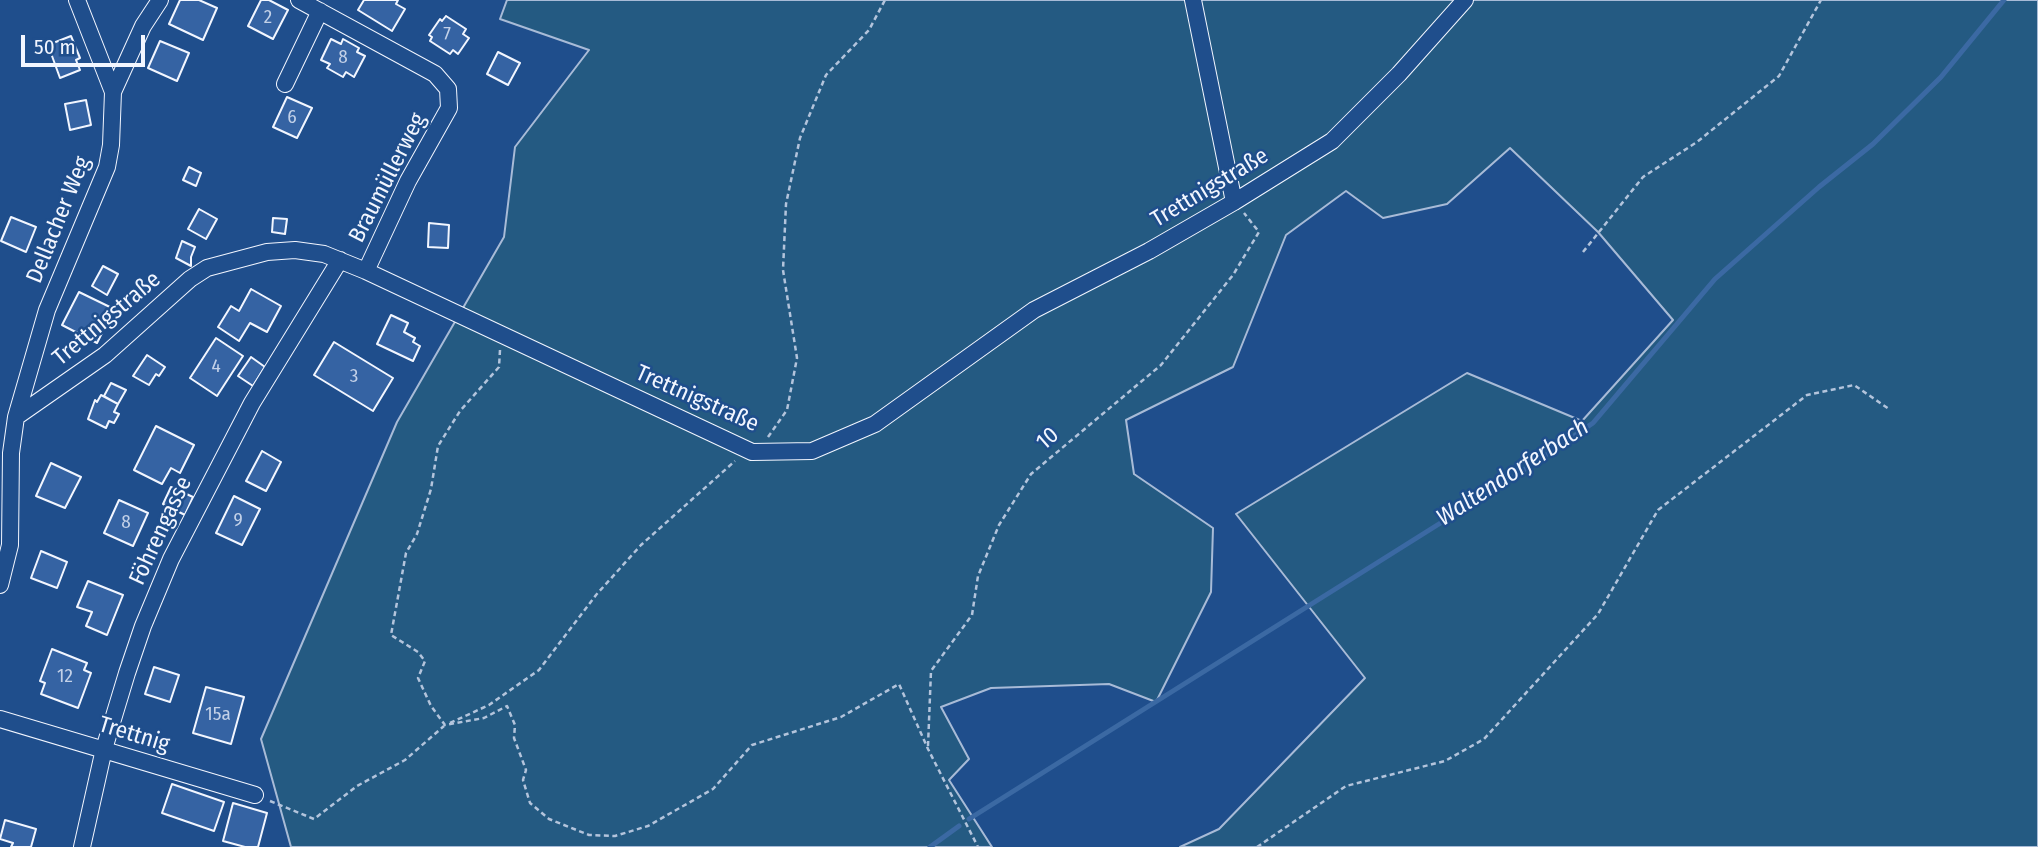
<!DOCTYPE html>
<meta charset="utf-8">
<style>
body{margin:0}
#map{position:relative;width:2038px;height:847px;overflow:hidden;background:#1f4e8c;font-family:"Fira Sans Condensed",sans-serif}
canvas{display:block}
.scale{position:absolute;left:21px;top:35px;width:124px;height:32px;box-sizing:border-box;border:4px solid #f2f6ff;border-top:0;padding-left:9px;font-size:21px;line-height:24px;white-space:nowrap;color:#f2f6ff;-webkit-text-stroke:5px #1f4e8c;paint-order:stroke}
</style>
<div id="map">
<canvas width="2038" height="847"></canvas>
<div class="scale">50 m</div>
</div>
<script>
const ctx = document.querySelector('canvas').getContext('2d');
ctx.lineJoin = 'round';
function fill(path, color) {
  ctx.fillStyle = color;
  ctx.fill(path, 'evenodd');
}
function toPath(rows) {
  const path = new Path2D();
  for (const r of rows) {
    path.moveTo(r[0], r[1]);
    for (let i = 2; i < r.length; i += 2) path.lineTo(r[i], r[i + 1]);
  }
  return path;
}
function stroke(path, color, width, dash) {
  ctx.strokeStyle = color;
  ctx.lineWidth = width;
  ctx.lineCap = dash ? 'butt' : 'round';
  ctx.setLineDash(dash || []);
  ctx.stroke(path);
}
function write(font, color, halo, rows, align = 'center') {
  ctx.font = font + ' "Fira Sans Condensed",sans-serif';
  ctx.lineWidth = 5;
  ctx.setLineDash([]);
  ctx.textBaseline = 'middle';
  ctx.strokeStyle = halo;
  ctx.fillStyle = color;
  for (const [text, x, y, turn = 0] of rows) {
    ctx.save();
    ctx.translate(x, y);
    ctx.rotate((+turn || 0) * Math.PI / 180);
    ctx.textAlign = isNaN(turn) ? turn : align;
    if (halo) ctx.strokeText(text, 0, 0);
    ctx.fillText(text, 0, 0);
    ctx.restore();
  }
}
const green = toPath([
 [507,0,2038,0,2038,847,1180,847,1219,829,1365,678,1236,514,1467,373,1582,421,1673,320,1598,232,1510,148,1447,204,1383,218,1346,191,1286,235,1233,367,1126,420,1134,474,1213,528,1211,592,1156,702,1109,684,991,688,941,707,969,759,949,780,992,847,291,847,261,739,397,422,504,237,515,147,589,50,500,19,507,0]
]);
fill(green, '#245a82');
stroke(green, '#a8bbd7', 2);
stroke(toPath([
 [969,819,1509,480,1593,423,1715,279,1819,187,1873,144,1941,77,2004,0],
 [930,847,959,826]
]), '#3b69a3', 5);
const building = toPath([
 [180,0,199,0,217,8,203,40,169,24,180,0],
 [261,0,269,0,288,10,273,39,248,26,261,0],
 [364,0,398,0,396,4,405,9,392,31,358,10,364,0],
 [446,16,466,29,463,34,469,38,458,54,453,50,450,54,430,41,432,37,429,35,440,19,442,21,446,16],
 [71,36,80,58,76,60,80,70,60,78,48,45,71,36],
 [331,39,341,44,343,39,359,48,357,52,365,56,354,77,346,72,343,77,327,68,330,64,321,60,331,39],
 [160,41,189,53,177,81,148,68,160,41],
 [498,52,520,63,508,85,487,74,498,52],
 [287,97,312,108,297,138,273,127,287,97],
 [86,100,91,125,70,130,65,104,86,100],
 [189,167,201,173,196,186,183,180,189,167],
 [199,209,217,219,206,239,188,229,199,209],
 [11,217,36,227,26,252,1,241,11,217],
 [273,218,287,219,285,234,272,232,273,218],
 [429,223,449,225,448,248,428,247,429,223],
 [182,241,195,247,191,257,191,266,176,258,182,241],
 [103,266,118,274,107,295,92,286,103,266],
 [251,289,281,306,267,332,250,323,239,341,218,327,231,306,239,311,251,289],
 [79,292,114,309,97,343,62,325,79,292],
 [391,315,408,323,404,332,415,338,413,342,420,346,413,361,377,344,391,315],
 [216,338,243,356,217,396,190,378,216,338],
 [334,342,393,378,373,411,314,375,334,342],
 [147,355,165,367,159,376,156,374,149,385,133,376,147,355],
 [251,357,265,367,253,386,238,376,251,357],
 [111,383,126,390,118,404,104,396,111,383],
 [101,395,118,404,114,412,119,414,114,423,109,421,106,428,88,419,95,400,97,402,101,395],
 [156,426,194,445,180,473,171,468,162,484,134,470,156,426],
 [262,451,281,462,266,491,246,481,262,451],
 [51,463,81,477,65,508,36,496,51,463],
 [171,487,193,497,185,515,163,504,171,487],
 [234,496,260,509,242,545,216,533,234,496],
 [119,500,148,513,133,546,104,533,119,500],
 [41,551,67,562,57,588,31,578,41,551],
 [88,581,123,595,107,635,86,626,92,612,77,607,88,581],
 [52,649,87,663,84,670,91,673,78,708,41,694,45,683,40,681,52,649],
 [154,667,179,675,170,702,145,694,154,667],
 [206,687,244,697,231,744,193,733,206,687],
 [172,784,224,802,214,831,162,813,172,784],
 [233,803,267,813,258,847,245,847,223,841,233,803],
 [5,820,36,829,31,847,11,847,13,843,0,839,5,820]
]);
fill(building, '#3563a3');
stroke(building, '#f2f6ff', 2);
const minor = toPath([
 [299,0,435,74,448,89,449,108,408,181,366,271],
 [1193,0,1234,202],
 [285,84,320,11],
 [113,92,143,26,160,0],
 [16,417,105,355,190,279,207,268,267,252,295,250,324,254,366,271,752,452,812,451,875,424,1034,310,1149,251,1234,202,1332,141,1399,74,1465,0],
 [0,585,10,545,11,453,16,417,47,310,107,167,111,145,113,92,77,0],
 [0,719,255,795],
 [82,847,104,749,127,673,143,626,171,559,252,403,340,260]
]);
stroke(minor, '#f2f6ff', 18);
stroke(toPath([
 [1583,252,1643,177,1697,142,1779,76,1821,0],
 [500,350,499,367,460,411,438,446,431,489,417,534,406,553,391,635,418,652,425,661,418,678,431,706,445,725,484,718,507,706,515,725,514,738,526,770,523,780,530,803,549,819,589,835,615,836,648,826,713,789,752,745,841,717,899,684,928,749,978,847],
 [768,437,787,410,797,358,783,270,786,204,800,138,826,75,869,30,885,0],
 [450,723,489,705,539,670,596,595,641,545,735,461],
 [928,746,931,671,972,615,978,576,999,525,1031,474,1161,365,1233,275,1259,232,1244,213],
 [270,801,314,819,357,786,405,760,444,726],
 [1257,847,1346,786,1445,761,1484,739,1598,614,1658,510,1807,395,1854,385,1889,409]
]), '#b3c4dc', 2.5, [5, 3.5]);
stroke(minor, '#1f4e8c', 16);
write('19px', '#c3d1e8', null, [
 ["2",268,18],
 ["7",447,35],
 ["8",343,58],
 ["6",292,118],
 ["4",216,367],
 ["3",354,377],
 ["9",238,521],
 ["8",126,523],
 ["12",65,677],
 ["15a",218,715]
]);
write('23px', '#f2f6ff', '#1f4e8c', [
 ["Braumüllerweg",388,178,-63],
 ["Trettnigstraße",1210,188,-31],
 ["Dellacher Weg",59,220,-68],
 ["Trettnigstraße",107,319,-40],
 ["Trettnigstraße",697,399,24],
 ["10",1048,439,-41],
 ["Föhrengasse",161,531,-65],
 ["Trettnig",134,735,17]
]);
write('italic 24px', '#f2f6ff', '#1f4e8c', [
 ["Waltendorferbach",1513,473,-33]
]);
</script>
